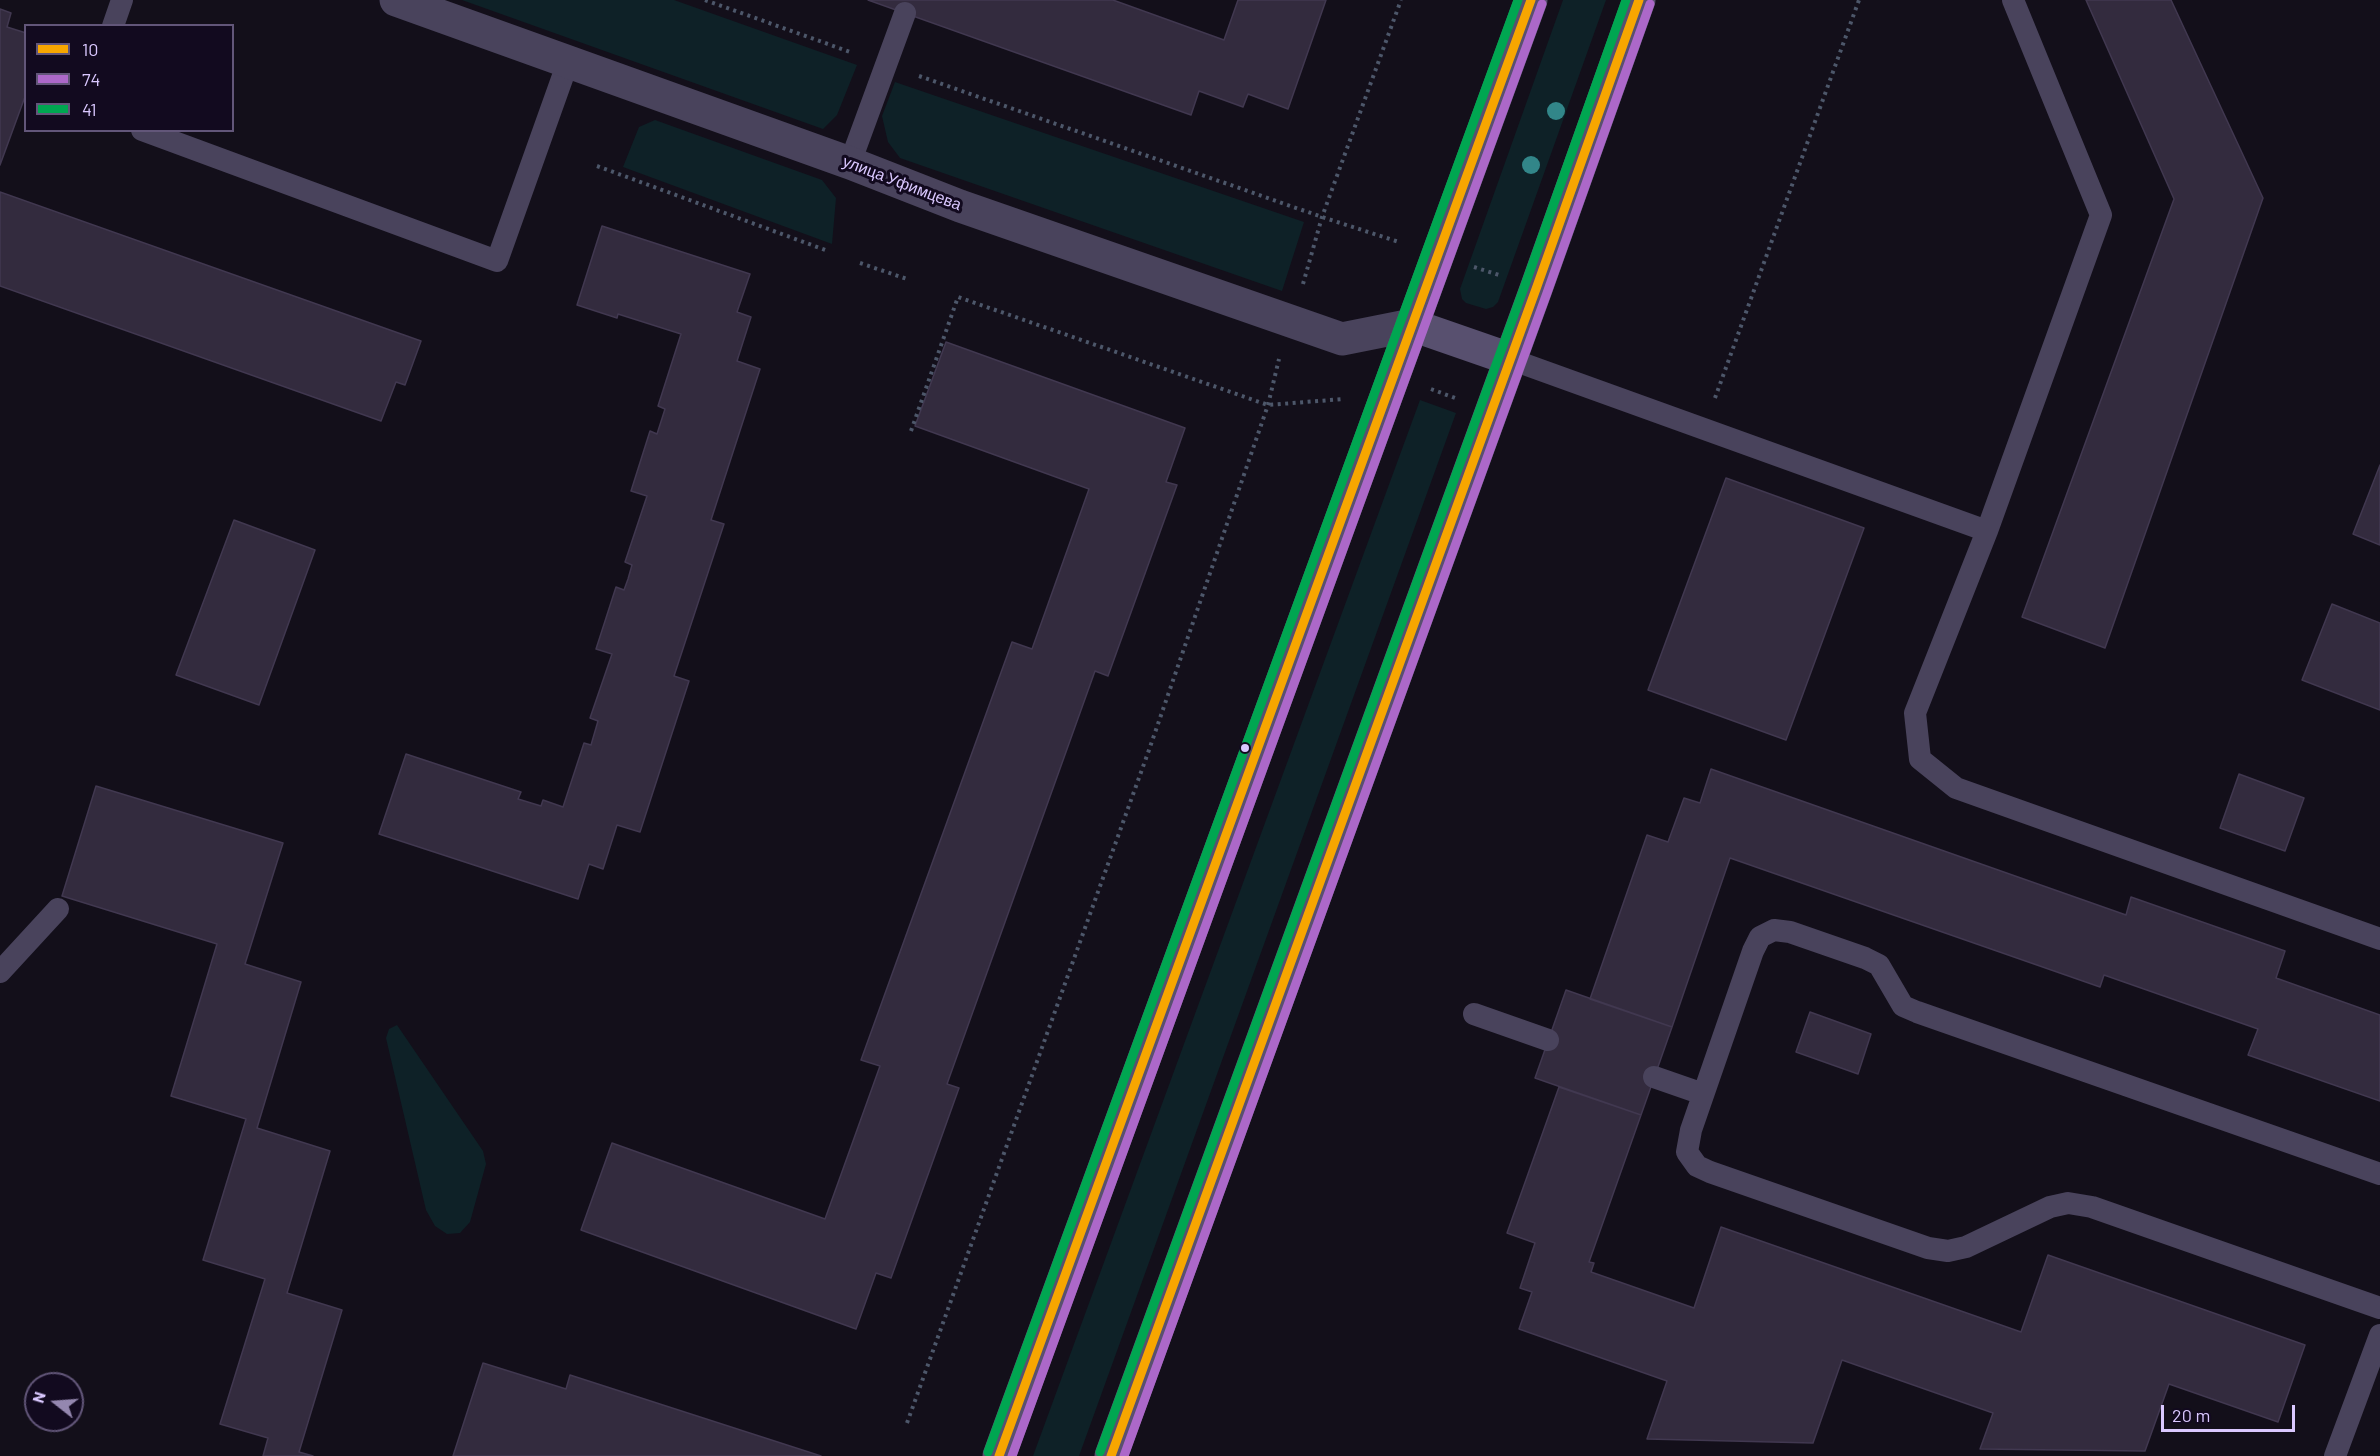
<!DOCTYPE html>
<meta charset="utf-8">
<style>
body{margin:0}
#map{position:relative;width:2380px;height:1456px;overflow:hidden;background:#130f1a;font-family:Barlow,sans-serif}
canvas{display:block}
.legend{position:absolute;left:24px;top:24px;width:210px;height:108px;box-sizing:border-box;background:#120a1f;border:2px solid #625679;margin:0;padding:8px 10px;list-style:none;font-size:18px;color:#dac8ff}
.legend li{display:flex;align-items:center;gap:12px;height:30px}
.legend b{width:30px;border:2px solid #625679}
.north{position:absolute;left:24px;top:1372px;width:60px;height:60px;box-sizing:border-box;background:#120a1f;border:2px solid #625679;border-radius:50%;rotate:287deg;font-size:16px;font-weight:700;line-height:24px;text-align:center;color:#dac8ff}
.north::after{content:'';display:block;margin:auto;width:21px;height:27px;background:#9487af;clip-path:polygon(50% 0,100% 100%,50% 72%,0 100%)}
.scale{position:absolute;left:2161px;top:1405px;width:134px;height:27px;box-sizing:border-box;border:3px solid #dac8ff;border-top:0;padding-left:8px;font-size:18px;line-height:21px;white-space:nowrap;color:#dac8ff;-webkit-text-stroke:4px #120a1f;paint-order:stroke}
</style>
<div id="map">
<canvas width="2380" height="1456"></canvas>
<ul class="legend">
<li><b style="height:8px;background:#f7a600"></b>10</li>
<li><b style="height:8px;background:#ac68c9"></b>74</li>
<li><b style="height:8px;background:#00a651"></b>41</li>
</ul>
<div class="north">N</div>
<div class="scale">20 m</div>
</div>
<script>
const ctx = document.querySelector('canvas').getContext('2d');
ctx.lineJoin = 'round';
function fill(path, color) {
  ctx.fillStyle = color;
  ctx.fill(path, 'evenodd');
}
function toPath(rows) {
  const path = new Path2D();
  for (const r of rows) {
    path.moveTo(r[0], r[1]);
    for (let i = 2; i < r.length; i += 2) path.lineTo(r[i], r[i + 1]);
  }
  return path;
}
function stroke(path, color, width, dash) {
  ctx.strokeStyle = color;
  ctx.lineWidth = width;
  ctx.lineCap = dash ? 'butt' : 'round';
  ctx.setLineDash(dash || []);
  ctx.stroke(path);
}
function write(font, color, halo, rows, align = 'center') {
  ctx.font = font + ' Barlow,sans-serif';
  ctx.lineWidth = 6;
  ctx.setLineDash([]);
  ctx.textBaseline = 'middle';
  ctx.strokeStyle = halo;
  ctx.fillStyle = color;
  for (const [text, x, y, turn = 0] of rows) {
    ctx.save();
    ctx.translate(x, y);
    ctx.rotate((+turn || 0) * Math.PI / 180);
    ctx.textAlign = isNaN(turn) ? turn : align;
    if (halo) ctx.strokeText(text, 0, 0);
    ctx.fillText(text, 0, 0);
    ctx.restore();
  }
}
fill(toPath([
 [462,0,674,0,857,65,837,115,823,129],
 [1563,0,1606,0,1498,302,1493,307,1486,309,1466,303,1462,299,1460,289],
 [895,82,1304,222,1282,291,900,158,888,142,882,116],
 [655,120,822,180,836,198,832,244,623,167,639,127],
 [1420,400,1456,413,1079,1456,1033,1456],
 [397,1025,483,1151,486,1164,470,1222,460,1233,447,1234,435,1226,426,1210,386,1038,389,1029]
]), '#0e2127');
const building = toPath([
 [868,0,1113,0,1224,40,1238,0,1326,0,1288,109,1248,94,1243,107,1199,91,1191,115,868,0],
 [2086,0,2171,0,2263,198,2105,648,2022,617,2174,199,2086,0],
 [0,9,11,13,7,27,26,33,26,94,0,165,0,9],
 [0,192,421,341,405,385,396,382,381,421,0,286,0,192],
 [602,226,750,274,737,312,751,317,737,361,760,369,711,520,724,524,674,676,689,681,640,832,617,825,603,869,589,864,578,899,379,834,406,754,521,792,518,799,541,806,543,800,563,807,584,743,591,745,598,721,590,718,612,654,596,649,616,587,624,590,628,579,632,565,625,562,647,496,631,491,650,431,657,434,665,409,658,406,681,334,618,314,617,318,577,305,602,226],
 [946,342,1185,428,1166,482,1177,485,1108,676,1095,671,947,1084,959,1088,891,1278,876,1273,856,1329,581,1230,612,1143,825,1219,880,1066,861,1060,1012,642,1032,649,1089,489,915,426,946,342],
 [2380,465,2380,545,2353,534,2380,465],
 [1726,478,1864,528,1786,740,1648,690,1726,478],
 [234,520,315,550,259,705,176,675,234,520],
 [2332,604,2380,623,2380,710,2302,680,2332,604],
 [1711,769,2126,915,2131,897,2285,951,2276,978,2380,1015,2380,1101,2248,1055,2258,1029,2104,975,2100,987,1730,858,1672,1027,1590,999,1647,835,1668,842,1684,798,1700,803,1711,769],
 [2239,774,2304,798,2285,851,2220,828,2239,774],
 [96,786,283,843,245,964,301,982,257,1128,330,1151,287,1293,342,1310,299,1452,313,1456,263,1456,268,1438,220,1424,265,1279,203,1260,246,1119,171,1096,217,944,62,896,96,786],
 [1566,990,1672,1027,1641,1115,1535,1078,1566,990],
 [1810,1012,1871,1034,1858,1074,1796,1052,1810,1012],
 [1559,1087,1641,1115,1589,1262,1594,1263,1591,1272,1694,1308,1721,1227,2021,1332,2048,1255,2305,1345,2278,1422,2169,1384,2145,1451,1980,1449,1993,1413,1842,1360,1813,1443,1647,1439,1667,1381,1519,1329,1532,1292,1520,1288,1535,1243,1507,1233,1559,1087],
 [483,1363,566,1389,570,1375,821,1456,453,1456,483,1363]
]);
fill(building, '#332b3e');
stroke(building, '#413850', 1.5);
stroke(toPath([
 [705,0,853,53],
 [919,76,1322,217,1399,242],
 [597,166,828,251],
 [860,263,907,279],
 [1474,267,1499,275],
 [1303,284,1322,217,1401,0],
 [1431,389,1455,398],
 [1715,398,1859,0],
 [911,431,958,297,1268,405,1343,399],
 [907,1423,1149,750,1268,405,1279,359]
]), '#4d576a', 4, [3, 4.5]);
stroke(toPath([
 [113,26,122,0],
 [142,130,497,261,568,62],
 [850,163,905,13],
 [1510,359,1987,531,1915,713,1920,759,1956,788,2380,939],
 [1987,531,2101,215,2013,0],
 [0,972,58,909],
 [1474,1014,1548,1040],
 [1654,1077,1703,1094],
 [2380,1174,1917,1012,1903,1006,1879,965,1865,958,1790,932,1774,930,1760,937,1753,951,1691,1130,1687,1152,1697,1166,1710,1172,1928,1248,1948,1251,1966,1247,2050,1207,2068,1203,2092,1207,2380,1308],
 [2335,1456,2380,1335]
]), '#49435c', 22);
stroke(toPath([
 [396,0,850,163,960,206,1342,339,1412,325]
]), '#49435c', 33);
stroke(toPath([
 [1412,325,1510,359],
 [999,1456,1531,0],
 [1111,1456,1536,289,1639,0]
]), '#58506f', 33);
stroke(toPath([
 [999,1456,1531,0],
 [1111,1456,1536,289,1639,0]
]), '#f7a600', 9);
stroke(toPath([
 [1012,1456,1542,4],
 [1124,1456,1547,293,1650,4]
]), '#ac68c9', 9);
stroke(toPath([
 [988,1452,1518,0],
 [1100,1452,1525,285,1626,0]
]), '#00a651', 9);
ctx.fillStyle = '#328689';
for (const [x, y] of [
 [1556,111],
 [1531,165]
]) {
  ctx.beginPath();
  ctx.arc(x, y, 9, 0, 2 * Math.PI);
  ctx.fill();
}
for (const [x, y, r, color] of [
 [1245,748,5,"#dac8ff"]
]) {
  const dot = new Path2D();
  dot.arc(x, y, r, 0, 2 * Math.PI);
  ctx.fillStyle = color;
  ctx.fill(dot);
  stroke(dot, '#120a1f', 2);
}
write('16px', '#dac8ff', '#120a1f', [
 ["улица Уфимцева",902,183,21]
]);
</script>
